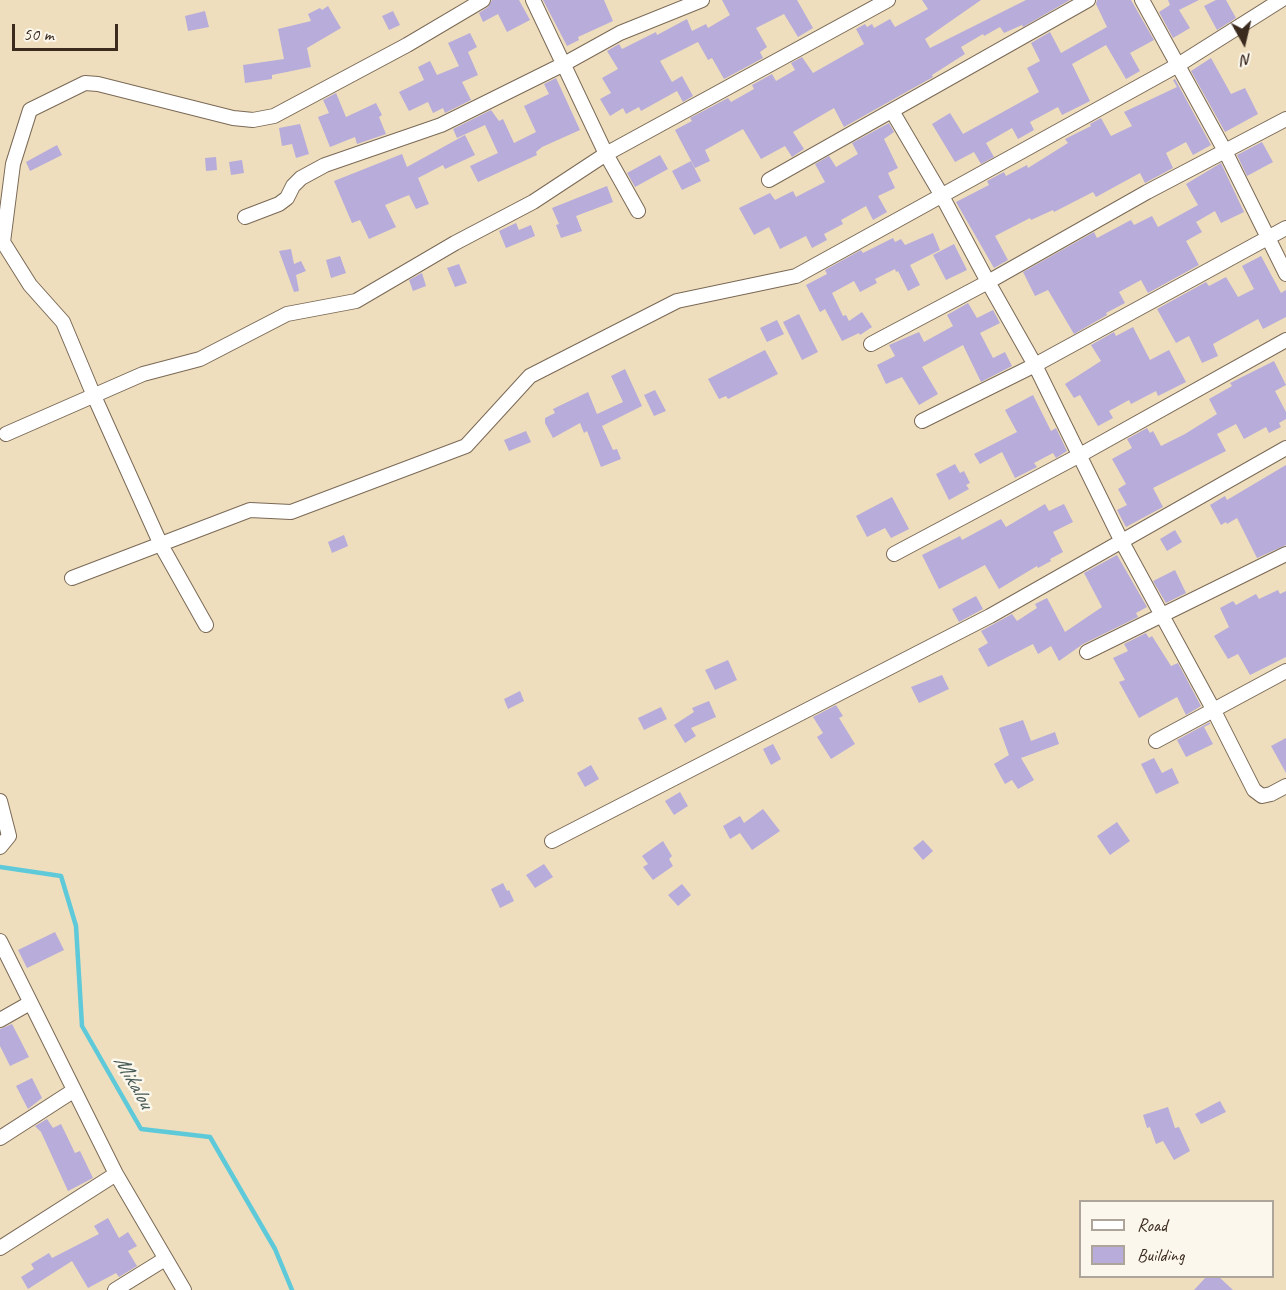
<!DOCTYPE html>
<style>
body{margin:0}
#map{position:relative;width:1286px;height:1290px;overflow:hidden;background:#eedebd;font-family:Caveat,sans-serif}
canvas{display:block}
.legend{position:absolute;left:1079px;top:1200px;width:195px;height:78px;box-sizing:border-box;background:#fbf7ec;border:2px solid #aea59a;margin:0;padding:8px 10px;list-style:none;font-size:18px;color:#3b2a1e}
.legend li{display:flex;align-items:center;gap:12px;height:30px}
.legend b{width:30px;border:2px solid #aea59a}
.north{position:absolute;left:1214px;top:12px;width:60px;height:60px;-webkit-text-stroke:4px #fbf7ec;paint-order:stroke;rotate:172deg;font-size:16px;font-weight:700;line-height:24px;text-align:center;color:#3b2a1e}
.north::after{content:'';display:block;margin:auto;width:21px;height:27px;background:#3b2a1e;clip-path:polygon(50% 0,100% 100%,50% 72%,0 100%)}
.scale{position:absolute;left:12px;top:24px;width:106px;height:27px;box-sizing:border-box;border:3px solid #3b2a1e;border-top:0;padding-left:8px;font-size:18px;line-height:21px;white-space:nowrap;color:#3b2a1e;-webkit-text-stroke:4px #fbf7ec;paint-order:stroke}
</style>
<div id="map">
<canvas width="1286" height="1290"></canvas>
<ul class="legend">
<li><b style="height:8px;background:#fff"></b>Road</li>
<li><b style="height:16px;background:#b7acda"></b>Building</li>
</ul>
<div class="north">N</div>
<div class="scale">50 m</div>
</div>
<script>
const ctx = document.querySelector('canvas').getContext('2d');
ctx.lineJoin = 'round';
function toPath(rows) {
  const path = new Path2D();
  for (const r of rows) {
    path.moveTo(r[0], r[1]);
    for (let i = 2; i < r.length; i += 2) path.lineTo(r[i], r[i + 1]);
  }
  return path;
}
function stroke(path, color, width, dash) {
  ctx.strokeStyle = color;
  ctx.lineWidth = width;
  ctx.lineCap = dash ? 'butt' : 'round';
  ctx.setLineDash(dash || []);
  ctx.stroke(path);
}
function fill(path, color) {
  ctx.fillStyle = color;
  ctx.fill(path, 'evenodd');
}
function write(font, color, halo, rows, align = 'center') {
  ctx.font = font + ' Caveat,sans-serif';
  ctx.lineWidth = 5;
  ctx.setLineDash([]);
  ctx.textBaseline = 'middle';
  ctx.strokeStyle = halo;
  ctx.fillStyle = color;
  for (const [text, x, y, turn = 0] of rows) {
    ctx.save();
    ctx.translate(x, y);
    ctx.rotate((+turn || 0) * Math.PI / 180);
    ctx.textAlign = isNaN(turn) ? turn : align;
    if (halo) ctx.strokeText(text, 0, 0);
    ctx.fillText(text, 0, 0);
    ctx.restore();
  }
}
stroke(toPath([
 [0,867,61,876,76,926,82,1026,141,1129,210,1137,275,1249,292,1290]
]), '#5ec9d9', 4.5);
fill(toPath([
 [492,0,519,0,530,20,507,32,498,14,483,22,479,13,488,7],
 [543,0,604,0,613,21,578,37,579,40,567,46],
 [722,0,797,0,813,28,798,37,784,14,756,28,767,47,760,52,763,58,724,79,712,58,708,60,698,42,660,61,672,82,682,76,693,96,683,102,677,91,641,111,639,107,626,114,623,108,610,116,600,99,611,93,602,78,618,69,607,51,619,44,622,49,656,32,657,35,687,19,692,31,706,24,708,28,730,15],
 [922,0,981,0,925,39,930,48,1026,0,1070,0,1023,27,1022,25,1004,33,1000,27,984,36,983,34,961,47,965,54,932,75,933,77,844,127,834,108,793,132,804,149,792,157,785,146,761,159,743,129,705,150,710,161,695,168,675,130,692,121,690,118,728,98,731,102,754,89,752,85,772,74,776,81,795,70,791,63,802,57,813,73,864,44,856,29,865,24,867,27,872,24,874,28,890,19,895,27,928,9],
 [1097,0,1131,0,1154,40,1130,53,1140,71,1126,79,1106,45,1072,64,1090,101,1062,115,1058,107,1030,122,1034,130,1018,139,1012,128,986,143,994,157,981,164,974,152,955,162,932,124,950,113,963,134,1039,92,1027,68,1040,61,1031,43,1050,32,1061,53,1107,27,1096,4],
 [1168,0,1199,0,1179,10,1190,28,1173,38,1159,12,1170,5],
 [1216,0,1226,0,1236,18,1217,30,1204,6],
 [328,6,341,28,307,48,311,67,272,75,272,79,245,83,243,65,284,59,278,29,311,21,308,14,320,8,322,10],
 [205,11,209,27,188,31,185,16],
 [393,11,400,25,389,30,382,16],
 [470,33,477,47,468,52,478,75,462,82,471,100,445,113,443,108,433,113,428,102,409,111,399,92,424,80,418,67,430,61,437,75,459,66,448,43],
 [1211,58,1231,94,1245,88,1258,114,1225,132,1191,71],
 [556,78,580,130,542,147,536,152,537,155,478,182,470,166,498,153,485,125,457,138,453,129,491,110,499,121,503,119,514,143,536,132,524,106,549,94,544,84],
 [1175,79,1211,145,1193,155,1186,142,1166,153,1173,168,1145,183,1140,173,1096,197,1093,192,1054,212,1053,210,1031,220,1030,218,995,236,1008,260,994,268,956,202,989,185,987,181,1004,172,1006,176,1027,165,1028,168,1068,143,1065,139,1091,126,1090,124,1101,118,1111,136,1132,126,1124,112,1177,87,1173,80],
 [336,93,346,117,376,103,382,115,379,117,386,134,357,144,355,137,330,147,318,117,329,113,323,100],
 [889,123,894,132,884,139,898,168,888,173,895,188,878,196,887,212,873,220,866,206,841,220,843,224,824,234,827,240,812,248,806,236,780,249,769,227,754,235,739,208,770,193,775,200,793,191,796,197,825,182,815,164,829,156,836,167,858,154,852,143],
 [300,124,309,154,296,158,292,144,282,146,279,128],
 [465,135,475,155,445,169,443,165,418,178,429,204,416,209,409,195,385,205,396,227,369,239,360,220,352,223,334,181,402,154,407,167],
 [1262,142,1273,162,1247,176,1237,155],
 [57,145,62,155,30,171,26,162],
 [660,155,668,169,635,187,627,173],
 [216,157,217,170,206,171,205,158],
 [242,160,244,173,231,175,229,162],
 [691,161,701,181,682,190,672,171],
 [1221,163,1244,212,1221,223,1215,211,1196,222,1202,232,1186,241,1199,265,1197,266,1148,293,1141,280,1119,292,1125,303,1106,313,1107,315,1074,334,1048,290,1035,296,1023,272,1094,232,1097,238,1131,220,1134,225,1152,216,1158,227,1198,205,1186,184],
 [607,186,613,202,576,216,582,231,561,238,556,225,559,224,552,208],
 [516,223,519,230,531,225,535,236,506,248,499,231],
 [933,233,940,250,910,265,920,285,908,291,898,271,896,272,895,269,875,279,877,283,860,292,854,281,832,293,843,316,846,315,849,321,862,312,872,327,860,335,859,333,842,341,825,309,820,312,806,285,827,274,825,270,861,250,863,253,893,238,895,242,901,239,905,245],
 [954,244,967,270,946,280,933,255],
 [291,249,294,264,301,261,306,271,296,275,299,291,294,292,279,251],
 [340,256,346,273,331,278,326,260],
 [1261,256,1281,293,1286,290,1286,317,1263,329,1258,319,1213,344,1218,356,1202,363,1189,336,1176,343,1157,309,1206,282,1209,286,1226,277,1238,297,1254,289,1242,266],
 [459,264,467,283,455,287,447,268],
 [422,273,426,286,413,291,409,280],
 [968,303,977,318,993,310,1000,323,980,333,993,358,1005,352,1012,366,981,382,963,345,922,367,938,394,919,405,902,377,886,384,877,365,895,356,889,345,919,332,924,342,953,326,947,315],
 [799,314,818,352,802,360,783,322],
 [777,320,784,334,767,342,760,328],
 [1133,327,1150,360,1169,350,1186,382,1158,396,1156,391,1131,404,1129,400,1109,411,1113,418,1098,426,1080,395,1074,398,1065,384,1101,361,1091,345,1114,332,1116,336],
 [765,350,778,374,728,399,726,396,719,399,708,379],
 [1274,361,1286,385,1275,391,1286,412,1286,419,1279,423,1281,427,1269,433,1266,427,1244,439,1236,424,1217,434,1226,451,1153,488,1163,507,1126,527,1117,510,1127,505,1118,489,1126,484,1112,459,1132,448,1127,439,1147,428,1150,433,1153,431,1161,446,1185,434,1217,414,1209,399,1232,386,1230,383],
 [625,369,642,406,602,426,613,450,617,449,621,459,601,467,587,431,584,433,580,423,553,438,545,423,545,418,555,413,553,409,588,392,597,414,623,402,611,376],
 [655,390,666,411,654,416,644,395],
 [1033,395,1051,431,1056,428,1067,451,1056,458,1053,453,1034,463,1037,467,1015,478,1002,452,980,464,974,454,1017,432,1005,410],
 [526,431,531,442,509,451,504,440],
 [955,464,960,473,964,471,970,483,966,485,969,489,949,500,936,474],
 [1286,465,1286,545,1257,558,1237,518,1227,524,1226,522,1221,525,1210,505,1225,496,1227,500],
 [892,497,909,529,891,538,885,528,867,537,856,516],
 [1045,504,1049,511,1064,504,1073,522,1053,532,1063,552,1050,559,1051,561,1038,568,1037,566,999,589,985,565,939,589,922,555,960,536,962,540,1001,519,1006,527],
 [1175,530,1182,542,1167,551,1160,539],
 [344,535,348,546,332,553,328,542],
 [1117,555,1147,607,1136,613,1138,617,1083,644,1059,661,1051,646,1038,654,1033,644,988,667,978,649,988,643,981,631,1012,614,1017,621,1037,608,1035,604,1047,598,1065,632,1102,607,1084,573],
 [1175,570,1186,593,1166,603,1153,581],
 [1278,590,1280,594,1286,591,1286,657,1250,675,1238,654,1228,659,1214,636,1229,627,1220,608,1233,601,1236,605,1256,594,1259,599],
 [976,596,983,609,959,622,952,609],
 [1146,633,1149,638,1152,636,1171,666,1178,663,1201,706,1186,715,1177,697,1139,718,1119,682,1125,680,1113,658,1128,651,1124,644],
 [728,660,737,680,715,690,705,670],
 [942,675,949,689,919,703,911,687],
 [520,691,524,701,508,709,504,699],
 [709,701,716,717,691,728,696,736,685,743,674,725,694,712,692,708],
 [836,705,843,716,839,718,855,744,831,759,817,737,823,733,813,717],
 [661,707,667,719,644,730,638,718],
 [1023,720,1031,741,1055,732,1059,744,1021,758,1034,780,1018,789,1012,780,1005,784,994,764,1009,755,999,728],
 [1210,722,1210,724,1204,727,1213,744,1186,757,1177,740],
 [1286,738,1286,773,1271,746],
 [773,744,781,759,771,765,763,749],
 [1154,758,1162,773,1172,768,1179,783,1156,794,1141,764],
 [591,765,599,779,585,787,577,773],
 [680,792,688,806,674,815,665,801],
 [763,809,780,831,752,850,740,833,730,839,723,826,740,816,744,823],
 [1117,822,1130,841,1110,855,1097,836],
 [923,840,933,851,923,860,913,848],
 [663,841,672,856,669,859,673,866,653,880,643,867,648,864,642,856],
 [544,864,553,877,535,888,526,875],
 [503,883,507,891,509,890,514,901,500,908,491,889],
 [682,884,691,895,678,906,668,895],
 [55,932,64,950,27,968,18,950],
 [12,1024,29,1057,10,1066,0,1046,0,1029],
 [32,1078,42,1098,28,1109,16,1086],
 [1220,1101,1226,1112,1201,1124,1195,1114],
 [1168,1107,1175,1128,1179,1127,1190,1151,1174,1160,1163,1141,1156,1144,1150,1127,1147,1128,1143,1115],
 [47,1119,53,1128,61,1124,75,1153,80,1151,93,1178,68,1191,41,1132,35,1126],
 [108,1218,119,1238,128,1232,137,1246,128,1251,137,1266,119,1277,116,1273,88,1288,72,1261,28,1289,21,1277,34,1269,31,1264,49,1253,52,1258,99,1234,94,1226],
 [1207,1276,1218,1276,1233,1290,1194,1290]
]), '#b7acda');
const street = toPath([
 [533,0,606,154,638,211],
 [1142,0,1225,151,1286,274],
 [892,111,942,196,988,282,1035,365,1122,542,1213,709,1254,790,1262,796,1271,794,1286,786],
 [769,180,1088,0],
 [245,217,279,204,287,198,293,186,301,178,325,165,441,125,564,64,620,33,702,0],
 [871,344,988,282,1147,192,1286,119],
 [922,421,1035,365,1286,228],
 [6,434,143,374,200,359,287,314,356,301,455,243,533,202,606,154,888,0],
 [894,554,1080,455,1286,340],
 [72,578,250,510,291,512,466,446,530,376,677,301,796,276,1178,65,1281,0],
 [206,625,161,545,94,396,63,322,30,285,3,242,13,164,30,110,85,83,98,84,233,118,253,120,274,116,407,45,483,0],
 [1087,652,1286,554],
 [1156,741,1286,671],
 [0,801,9,836,0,847],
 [552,841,990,616,1286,448],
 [0,941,116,1174,184,1290],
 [0,1020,30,1003],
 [0,1138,73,1091],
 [0,1248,116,1174],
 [115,1290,165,1259]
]);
stroke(street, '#7a6956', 16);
stroke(street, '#fff', 14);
write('italic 22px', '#465a56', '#fbf7ec', [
 ["Mikalou",133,1082,60]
]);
</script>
